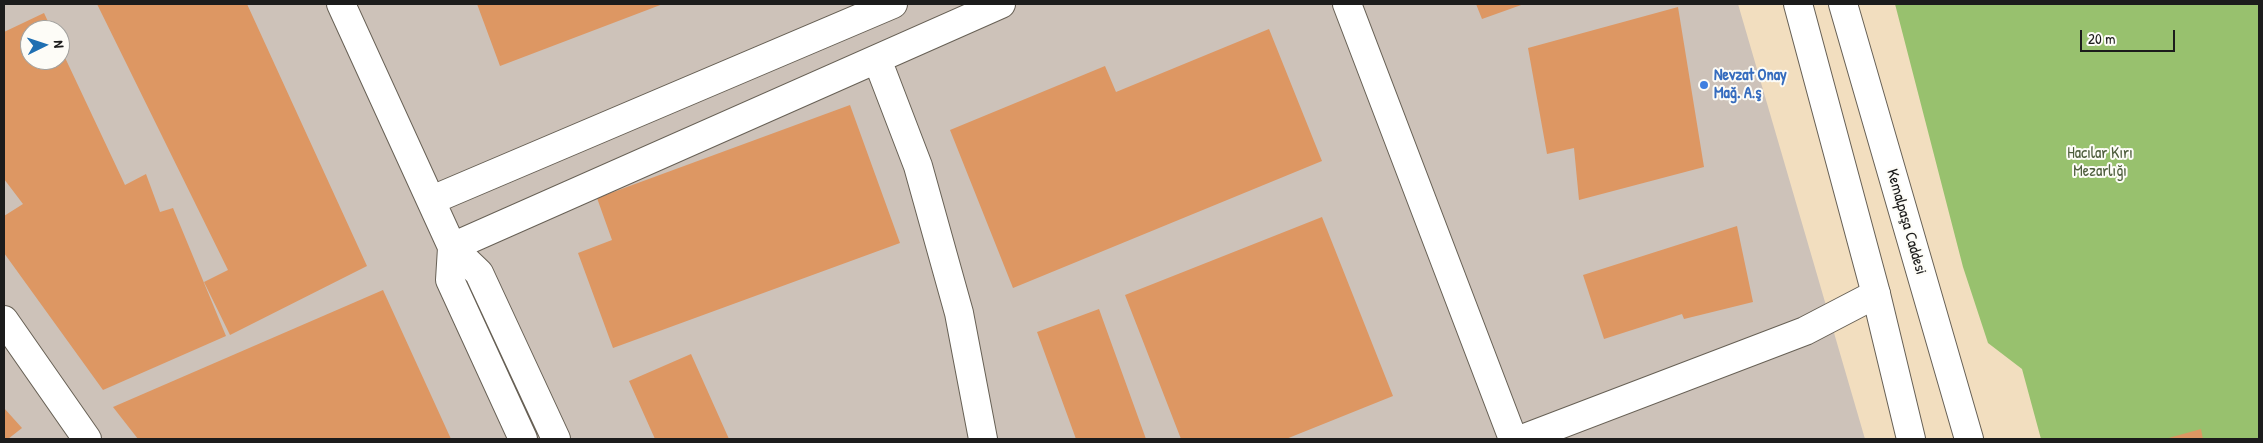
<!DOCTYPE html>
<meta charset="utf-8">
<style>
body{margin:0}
#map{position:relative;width:2263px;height:443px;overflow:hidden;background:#f2debf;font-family:"Patrick Hand",sans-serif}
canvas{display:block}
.frame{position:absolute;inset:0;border:5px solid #1c1c1c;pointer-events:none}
.north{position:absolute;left:20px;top:20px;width:50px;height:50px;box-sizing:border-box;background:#fdfcf7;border:1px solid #a3a29f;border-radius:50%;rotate:86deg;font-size:14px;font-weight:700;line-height:20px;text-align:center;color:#1c1c1c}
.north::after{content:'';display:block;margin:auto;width:18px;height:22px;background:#1f6fb2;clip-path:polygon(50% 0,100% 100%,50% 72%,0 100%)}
.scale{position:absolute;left:2080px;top:30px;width:95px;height:22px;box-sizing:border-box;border:2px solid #1c1c1c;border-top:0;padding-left:6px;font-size:15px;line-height:18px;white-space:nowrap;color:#1c1c1c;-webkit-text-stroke:4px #fdfcf7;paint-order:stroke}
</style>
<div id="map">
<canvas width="2263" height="443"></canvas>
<div class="frame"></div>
<div class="north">N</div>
<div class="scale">20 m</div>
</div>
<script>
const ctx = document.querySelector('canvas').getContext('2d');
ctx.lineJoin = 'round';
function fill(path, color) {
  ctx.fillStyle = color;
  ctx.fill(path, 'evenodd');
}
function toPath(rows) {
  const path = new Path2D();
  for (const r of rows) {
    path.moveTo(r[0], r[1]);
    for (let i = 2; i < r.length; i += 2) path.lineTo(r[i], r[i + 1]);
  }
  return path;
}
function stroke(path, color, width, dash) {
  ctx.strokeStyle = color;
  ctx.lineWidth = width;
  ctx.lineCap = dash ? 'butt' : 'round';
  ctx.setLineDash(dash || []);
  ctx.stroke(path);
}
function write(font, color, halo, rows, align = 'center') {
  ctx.font = font + ' "Patrick Hand",sans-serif';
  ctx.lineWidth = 4;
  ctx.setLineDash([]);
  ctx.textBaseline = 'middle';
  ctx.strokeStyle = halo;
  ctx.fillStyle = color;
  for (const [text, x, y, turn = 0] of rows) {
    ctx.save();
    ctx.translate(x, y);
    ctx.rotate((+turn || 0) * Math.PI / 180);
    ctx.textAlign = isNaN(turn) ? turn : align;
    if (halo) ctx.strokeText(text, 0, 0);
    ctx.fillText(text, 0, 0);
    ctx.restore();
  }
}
fill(toPath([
 [4,4,1738,4,1865,439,4,439],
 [30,30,60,30,60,60,30,60]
]), '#cdc2b9');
fill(toPath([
 [1895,4,2259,4,2259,439,2041,439,2022,369,1988,343,1963,267]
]), '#98c16e');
fill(toPath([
 [97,4,247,4,367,266,230,335,204,282,228,270],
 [477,4,663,4,500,66],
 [1476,4,1524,4,1482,19],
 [1678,7,1704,167,1579,200,1574,148,1547,154,1528,48],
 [44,13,52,30,30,30,30,60,60,60,60,47,125,185,146,174,160,212,173,208,226,336,103,390,4,253,4,216,23,204,4,179,4,32],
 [1269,29,1322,161,1013,288,950,130,1105,66,1116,92],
 [850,105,900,243,613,348,578,253,612,240,597,198],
 [1322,217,1393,396,1286,439,1181,439,1125,295],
 [1737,226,1753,302,1684,319,1682,314,1604,339,1583,275],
 [383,290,451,439,138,439,113,407],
 [1099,309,1146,439,1076,439,1037,332],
 [691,354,729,439,655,439,629,381],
 [4,408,22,428,8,439,4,439],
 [2201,429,2203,439,2165,439]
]), '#dd9763');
const minor = toPath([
 [341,4,452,247,479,273,556,439],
 [1347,4,1513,439],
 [877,59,918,166,959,313,983,439],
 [432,200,893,4],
 [452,247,1001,4],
 [452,248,450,280,523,439],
 [4,320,87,439],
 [1522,439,1805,331,1876,294]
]);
const primary = toPath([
 [1798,4,1876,294,1911,439],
 [1843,4,1969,439]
]);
stroke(minor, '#676055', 30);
stroke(primary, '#676055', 30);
stroke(minor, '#fff', 28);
stroke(primary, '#fff', 28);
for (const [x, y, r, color] of [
 [1704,85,5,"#3f7fe0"]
]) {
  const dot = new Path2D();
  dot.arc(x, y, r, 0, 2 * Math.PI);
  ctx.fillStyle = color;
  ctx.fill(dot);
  stroke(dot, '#fdfcf7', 2);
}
write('bold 16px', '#366cbe', '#fdfcf7', [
 ["Nevzat Onay",1714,76],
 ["Mağ. A.ş",1714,94]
], 'left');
write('16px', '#4e5e3d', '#fdfcf7', [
 ["Hacılar Kırı",2100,154],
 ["Mezarlığı",2100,172]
]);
write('16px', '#1c1c1c', '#fdfcf7', [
 ["Kemalpaşa Caddesi",1906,222,74]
]);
</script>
